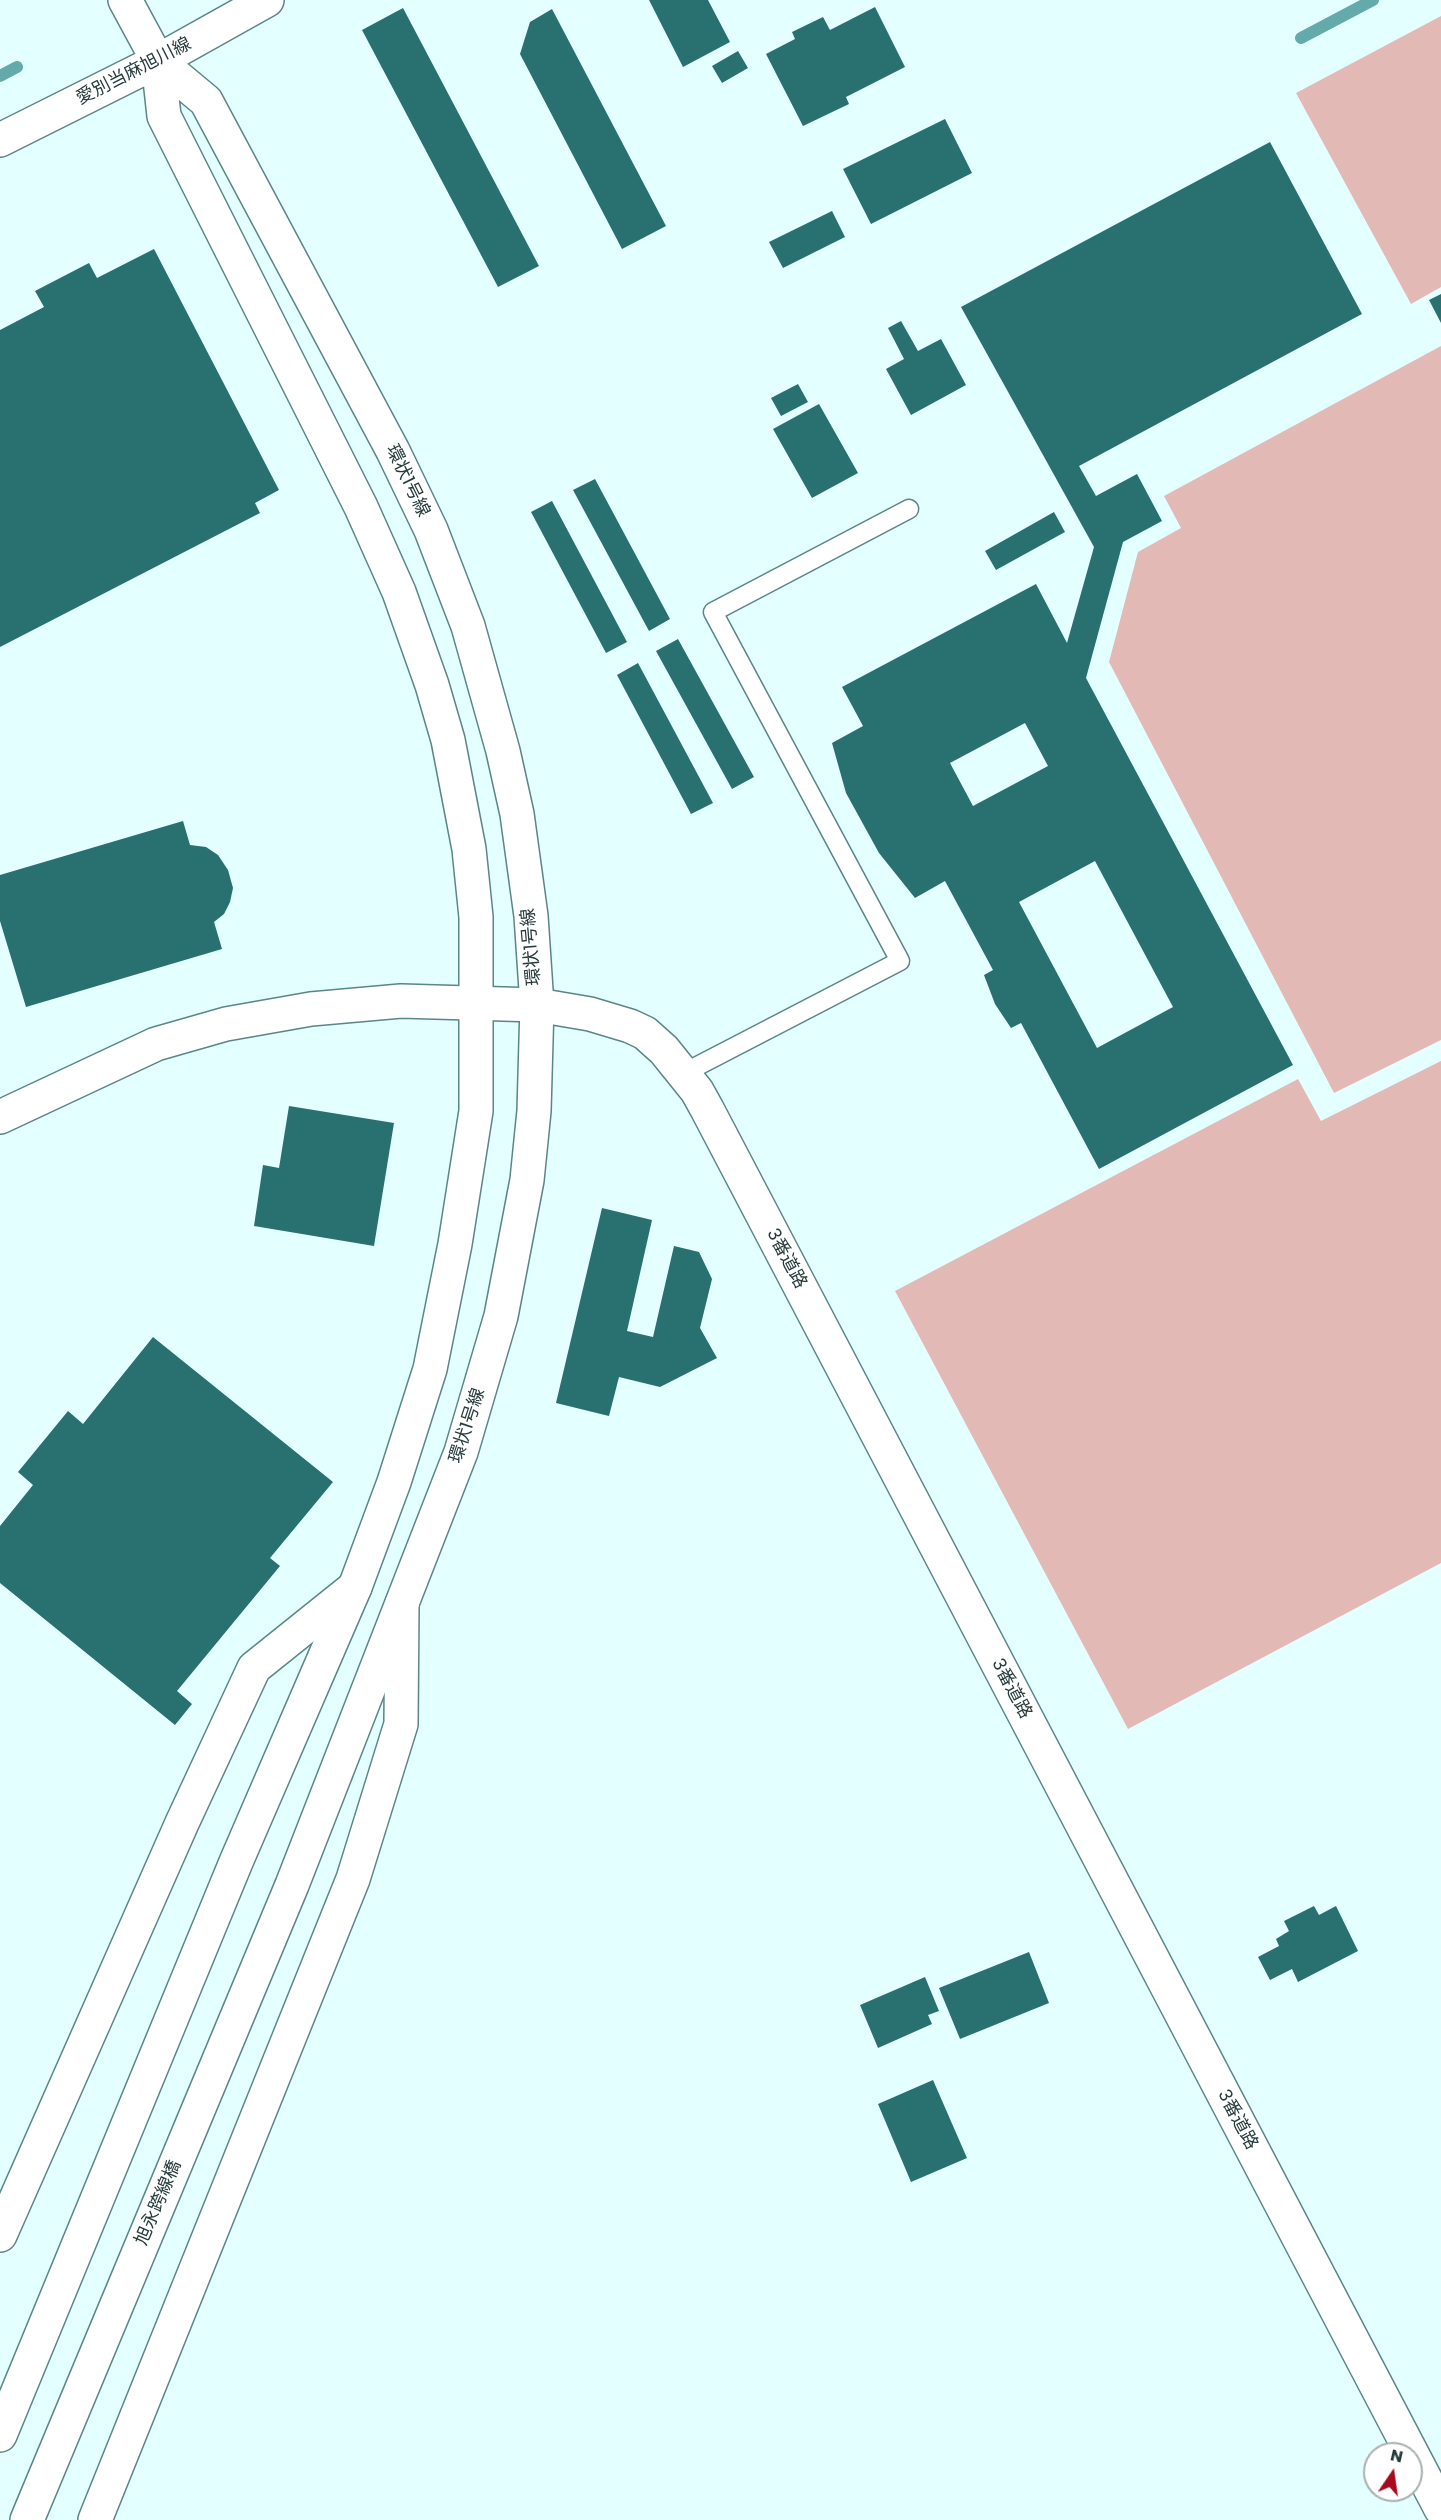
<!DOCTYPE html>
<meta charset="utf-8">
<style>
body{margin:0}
#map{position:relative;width:1441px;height:2520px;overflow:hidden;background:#e3ffff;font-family:Poppins,sans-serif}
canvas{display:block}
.north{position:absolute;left:1363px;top:2442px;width:60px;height:60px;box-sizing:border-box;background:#fff;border:2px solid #a9b0b0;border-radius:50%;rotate:13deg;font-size:16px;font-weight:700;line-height:24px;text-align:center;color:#273a3a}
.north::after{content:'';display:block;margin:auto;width:21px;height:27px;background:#a50a21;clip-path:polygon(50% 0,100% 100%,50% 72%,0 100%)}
</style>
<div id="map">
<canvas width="1441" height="2520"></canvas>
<div class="north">N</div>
</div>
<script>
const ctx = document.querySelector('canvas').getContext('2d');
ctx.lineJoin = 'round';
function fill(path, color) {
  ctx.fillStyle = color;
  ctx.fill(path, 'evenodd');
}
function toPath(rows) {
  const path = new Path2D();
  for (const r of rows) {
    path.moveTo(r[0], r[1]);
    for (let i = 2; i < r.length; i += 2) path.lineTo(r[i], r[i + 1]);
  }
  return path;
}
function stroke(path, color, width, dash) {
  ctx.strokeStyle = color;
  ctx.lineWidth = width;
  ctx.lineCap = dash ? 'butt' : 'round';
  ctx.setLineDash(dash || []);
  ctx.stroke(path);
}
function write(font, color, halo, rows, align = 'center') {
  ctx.font = font + ' Poppins,"Noto Sans JP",sans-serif';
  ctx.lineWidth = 6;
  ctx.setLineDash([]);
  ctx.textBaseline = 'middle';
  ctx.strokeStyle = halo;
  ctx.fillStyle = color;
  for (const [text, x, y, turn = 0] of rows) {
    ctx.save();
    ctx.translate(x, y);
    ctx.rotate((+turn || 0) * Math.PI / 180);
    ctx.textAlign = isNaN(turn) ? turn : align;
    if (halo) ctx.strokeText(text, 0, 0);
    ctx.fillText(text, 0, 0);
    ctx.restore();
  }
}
fill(toPath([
 [1441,16,1441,287,1411,304,1296,93],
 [1441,346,1441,1040,1334,1093,1109,662,1138,552,1181,528,1164,496],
 [1441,1061,1441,1563,1128,1729,895,1291,1298,1079,1321,1121]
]), '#e3b9b6');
stroke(toPath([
 [1301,38,1373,0],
 [0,76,17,67]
]), '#65aaab', 12);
fill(toPath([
 [649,0,708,0,730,42,683,67],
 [875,7,905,67,846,97,849,104,803,126,766,54,795,39,792,32,823,17,830,30],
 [403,8,539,266,498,287,362,30],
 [552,9,666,226,622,249,520,54,530,22],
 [738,51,748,68,722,83,712,66],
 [945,119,972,173,871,224,843,169],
 [1270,142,1362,314,1079,466,1096,496,1137,474,1162,521,1123,542,1086,678,1293,1065,1099,1169,1021,1023,1011,1028,995,1004,984,975,993,970,945,881,915,898,879,853,846,793,832,743,863,726,842,687,1036,584,1067,643,1094,547,961,307],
 [1025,723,1048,766,973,806,950,763],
 [1095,861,1173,1007,1097,1048,1019,902],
 [832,211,845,237,783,268,769,242],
 [154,249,279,490,255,503,260,513,0,647,0,330,44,307,35,291,89,263,97,278],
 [1441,294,1441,323,1429,300],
 [901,321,918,351,941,339,966,385,911,415,886,369,904,359,888,328],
 [798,384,808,402,781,416,771,398],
 [819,404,858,473,812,498,773,429],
 [595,479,670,619,649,631,573,490],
 [552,501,627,642,606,653,531,512],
 [1054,512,1065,532,996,570,985,551],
 [678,639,754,777,732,789,656,651],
 [638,663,713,803,691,814,617,675],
 [183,821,190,845,206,847,218,855,228,870,233,888,230,902,224,914,214,922,222,949,26,1007,0,921,0,875],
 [289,1106,394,1123,374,1246,254,1226,263,1165,279,1168],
 [602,1208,652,1220,627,1331,653,1337,674,1246,699,1252,712,1279,700,1328,717,1358,660,1387,619,1377,609,1416,556,1403],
 [153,1337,333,1482,270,1558,280,1566,177,1691,192,1704,175,1725,0,1583,0,1526,33,1485,18,1472,68,1411,83,1424],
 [1314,1906,1319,1915,1336,1906,1358,1951,1298,1982,1292,1969,1270,1980,1258,1957,1279,1946,1276,1939,1289,1931,1284,1921],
 [1029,1952,1049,2003,960,2039,939,1988],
 [925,1977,939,2011,928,2015,932,2024,878,2048,860,2005],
 [933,2080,967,2158,911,2182,878,2104]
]), '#297071');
const service = toPath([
 [684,1073,900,961,713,612,909,509]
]);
const minor = toPath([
 [0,1117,156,1044,226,1024,311,1009,401,1001,537,1005,590,1014,630,1026,645,1033,664,1050,697,1091,707,1109,1441,2509],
 [0,2235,182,1823,254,1668,355,1587],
 [95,2520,353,1879,401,1724,402,1604]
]);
const primary = toPath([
 [0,140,158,61,267,0],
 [0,2435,236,1862,355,1587,394,1482,430,1369,455,1244,476,1111,476,917,469,849,448,740,432,685,399,592,361,507,164,116,158,61,125,0],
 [27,2520,292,1885,461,1452,501,1316,527,1180,534,1111,537,1005,531,916,517,814,503,751,468,626,431,530,393,451,206,101,158,61]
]);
stroke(service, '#5a8686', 21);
stroke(minor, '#5a8686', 36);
stroke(primary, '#5a8686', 36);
stroke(service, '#fff', 18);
stroke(minor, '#fff', 33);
stroke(primary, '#fff', 33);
write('18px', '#273a3a', '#fff', [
 ["愛別当麻旭川線",134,72,-27],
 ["環状1号線",407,481,64],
 ["環状1号線",532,947,-95],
 ["3番道路",786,1259,62],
 ["環状1号線",468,1426,-72],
 ["3番道路",1011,1689,62],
 ["3番道路",1237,2120,62],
 ["旭永跨線橋",159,2203,-67]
]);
</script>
